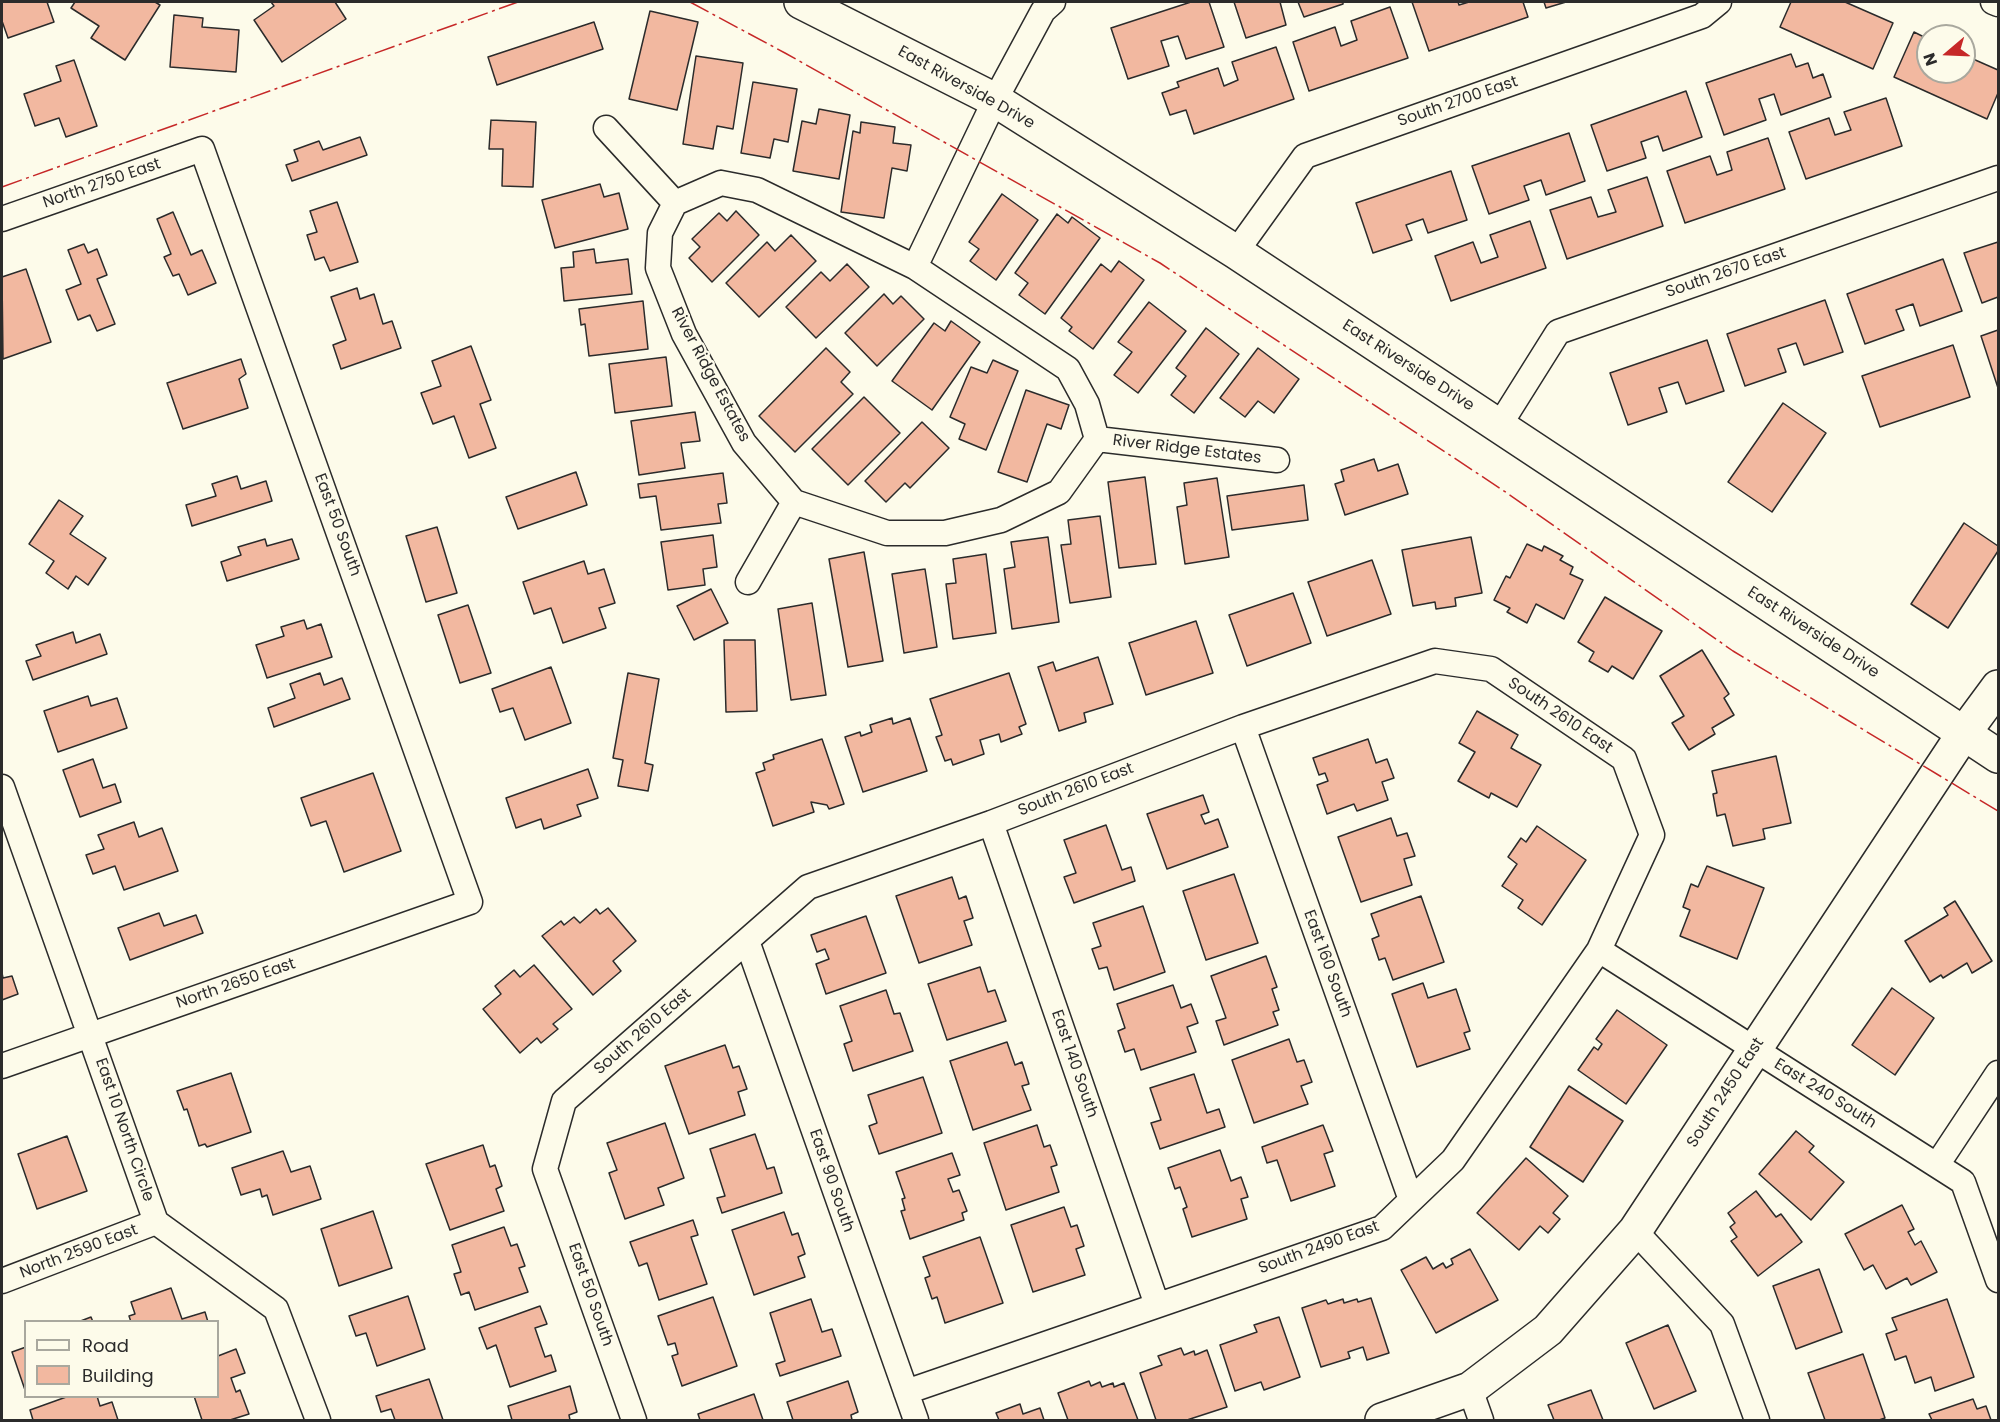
<!DOCTYPE html>
<style>
body{margin:0}
#map{position:relative;width:2000px;height:1422px;overflow:hidden;background:#fdfbea;font-family:Poppins,sans-serif}
canvas{display:block}
.frame{position:absolute;inset:0;border:3px solid #2b2b2b;pointer-events:none}
.legend{position:absolute;left:24px;top:1320px;width:195px;height:78px;box-sizing:border-box;background:#fdfbea;border:2px solid #a9a89e;margin:0;padding:8px 10px;list-style:none;font-size:18px;color:#2b2b2b}
.legend li{display:flex;align-items:center;gap:12px;height:30px}
.legend b{width:30px;border:2px solid #a9a89e}
.north{position:absolute;left:1916px;top:24px;width:60px;height:60px;box-sizing:border-box;background:#fdfbea;border:2px solid #a9a89e;border-radius:50%;rotate:251deg;font-size:16px;font-weight:700;line-height:24px;text-align:center;color:#2b2b2b}
.north::after{content:'';display:block;margin:auto;width:21px;height:27px;background:#c62828;clip-path:polygon(50% 0,100% 100%,50% 72%,0 100%)}
</style>
<div id="map">
<canvas width="2000" height="1422"></canvas>
<div class="frame"></div>
<ul class="legend">
<li><b style="height:8px;background:#fdfbea"></b>Road</li>
<li><b style="height:16px;background:#f2b8a0"></b>Building</li>
</ul>
<div class="north">N</div>
</div>
<script>
const ctx = document.querySelector('canvas').getContext('2d');
ctx.lineJoin = 'round';
function fill(path, color) {
  ctx.fillStyle = color;
  ctx.fill(path, 'evenodd');
}
function toPath(rows) {
  const path = new Path2D();
  for (const r of rows) {
    path.moveTo(r[0], r[1]);
    for (let i = 2; i < r.length; i += 2) path.lineTo(r[i], r[i + 1]);
  }
  return path;
}
function stroke(path, color, width, dash) {
  ctx.strokeStyle = color;
  ctx.lineWidth = width;
  ctx.lineCap = dash ? 'butt' : 'round';
  ctx.setLineDash(dash || []);
  ctx.stroke(path);
}
function write(font, color, halo, rows, align = 'center') {
  ctx.font = font + ' Poppins,sans-serif';
  ctx.lineWidth = 4.5;
  ctx.setLineDash([]);
  ctx.textBaseline = 'middle';
  ctx.strokeStyle = halo;
  ctx.fillStyle = color;
  for (const [text, x, y, turn = 0] of rows) {
    ctx.save();
    ctx.translate(x, y);
    ctx.rotate((+turn || 0) * Math.PI / 180);
    ctx.textAlign = isNaN(turn) ? turn : align;
    if (halo) ctx.strokeText(text, 0, 0);
    ctx.fillText(text, 0, 0);
    ctx.restore();
  }
}
const building = toPath([
 [2,2,47,2,54,22,8,38,2,21,2,2],
 [75,2,155,2,160,5,125,60,91,38,99,26,71,8,75,2],
 [271,2,335,2,346,19,282,62,254,20,274,6,271,2],
 [1191,2,1209,2,1224,47,1186,59,1178,36,1161,41,1169,66,1128,79,1111,28,1191,2],
 [1234,2,1280,2,1286,25,1246,38,1234,2],
 [1298,2,1343,2,1343,4,1304,17,1298,2],
 [1412,2,1458,2,1459,5,1469,2,1523,2,1528,17,1429,51,1412,2],
 [1544,2,1566,2,1546,8,1544,2],
 [1791,2,1845,2,1893,23,1873,69,1780,27,1791,2],
 [1390,7,1408,58,1309,91,1293,42,1335,27,1341,46,1357,40,1351,21,1390,7],
 [650,11,698,22,677,110,629,99,650,11],
 [174,15,203,18,202,27,239,30,236,72,170,67,174,15],
 [594,22,603,49,497,85,488,57,594,22],
 [1914,32,1928,39,1928,72,1964,72,1964,55,1998,70,1998,93,1987,119,1894,77,1914,32],
 [1276,47,1294,99,1194,134,1186,110,1170,115,1162,93,1179,87,1177,82,1218,68,1224,86,1238,80,1232,62,1276,47],
 [1791,54,1796,67,1808,63,1813,78,1823,74,1831,97,1781,115,1774,94,1759,99,1766,120,1724,135,1706,83,1791,54],
 [696,56,743,63,733,129,717,126,713,149,683,144,696,56],
 [74,60,97,126,66,137,59,118,35,126,24,94,61,81,56,66,74,60],
 [753,82,797,89,788,142,774,139,770,158,741,153,753,82],
 [1686,91,1702,137,1663,151,1658,136,1641,142,1646,158,1607,171,1591,125,1686,91],
 [1886,98,1902,146,1806,179,1789,132,1829,118,1835,135,1851,130,1844,112,1886,98],
 [819,109,850,115,839,179,793,171,802,121,816,124,819,109],
 [491,120,536,122,533,187,502,186,503,149,489,149,491,120],
 [861,122,895,127,893,143,911,145,907,171,892,168,884,218,841,212,853,131,860,133,861,122],
 [1569,133,1585,181,1546,195,1541,180,1524,186,1529,200,1489,214,1472,166,1569,133],
 [360,137,367,155,292,181,286,165,298,161,294,150,319,141,323,150,360,137],
 [1768,138,1785,189,1685,223,1667,171,1710,156,1717,175,1732,170,1727,152,1768,138],
 [1451,171,1467,220,1428,233,1423,219,1406,225,1412,240,1373,253,1356,203,1451,171],
 [1647,177,1663,226,1567,259,1550,210,1591,197,1598,217,1616,212,1608,190,1647,177],
 [600,184,604,197,619,193,628,229,555,248,542,200,600,184],
 [1002,194,1038,220,996,280,970,261,979,249,969,242,1002,194],
 [337,202,358,262,330,271,324,257,315,260,307,235,317,232,310,211,337,202],
 [736,211,759,235,712,282,689,258,700,247,692,239,719,213,727,221,736,211],
 [173,212,191,255,202,250,216,283,188,295,179,274,173,276,164,257,171,254,157,219,173,212],
 [1057,214,1068,223,1072,217,1100,238,1045,314,1019,295,1028,283,1015,273,1057,214],
 [1530,221,1546,268,1451,301,1435,256,1473,242,1481,263,1498,257,1490,235,1530,221],
 [791,235,816,261,759,317,726,283,767,242,775,251,791,235],
 [1998,242,1998,297,1982,303,1964,253,1998,242],
 [84,244,88,253,97,249,107,275,97,279,115,324,97,331,90,315,78,320,66,290,81,284,68,250,84,244],
 [594,249,596,263,628,259,632,294,564,301,561,268,574,267,573,252,594,249],
 [1943,259,1962,311,1920,326,1913,304,1896,310,1904,330,1865,344,1847,294,1943,259],
 [1119,261,1144,280,1093,349,1069,331,1072,327,1061,318,1101,264,1111,272,1119,261],
 [847,264,869,287,816,338,786,307,821,272,830,281,847,264],
 [26,269,51,342,3,359,2,277,26,269],
 [357,288,360,299,374,294,383,324,392,321,401,348,341,369,333,345,346,340,331,297,357,288],
 [884,294,893,304,901,296,924,319,877,366,845,333,884,294],
 [1825,300,1843,352,1804,365,1796,343,1778,349,1786,372,1745,386,1727,334,1825,300],
 [643,301,648,349,589,356,585,324,581,325,579,309,643,301],
 [1149,302,1186,331,1138,393,1114,375,1132,352,1118,342,1149,302],
 [951,321,980,342,932,410,892,381,934,323,945,331,951,321],
 [1206,328,1239,354,1194,413,1171,395,1186,376,1176,368,1206,328],
 [1998,330,1998,388,1981,336,1998,330],
 [1707,340,1724,391,1686,404,1678,382,1659,388,1667,412,1628,425,1610,373,1707,340],
 [1953,345,1970,397,1880,427,1862,376,1953,345],
 [471,346,491,400,480,404,496,448,469,458,454,416,433,424,421,393,441,386,432,361,471,346],
 [826,348,850,372,841,382,853,394,795,452,759,416,826,348],
 [1258,348,1299,379,1274,413,1258,401,1245,417,1220,398,1258,348],
 [666,357,672,406,615,413,609,364,666,357],
 [241,359,246,374,239,379,248,408,183,429,167,383,241,359],
 [993,360,1018,371,986,450,959,439,965,424,950,417,971,367,987,373,993,360],
 [1026,390,1069,405,1061,429,1047,424,1027,482,998,472,1026,390],
 [864,397,900,433,848,485,812,449,864,397],
 [1783,403,1826,433,1772,512,1728,482,1783,403],
 [695,412,700,441,681,443,685,468,639,475,631,421,695,412],
 [922,422,949,448,910,488,905,483,886,502,865,481,922,422],
 [1374,459,1378,471,1398,464,1408,494,1345,515,1335,484,1344,481,1341,470,1374,459],
 [576,472,587,505,518,529,506,497,576,472],
 [723,473,727,503,718,504,721,523,661,530,656,496,640,498,638,484,723,473],
 [237,476,241,489,266,481,272,501,192,526,186,505,216,496,212,484,237,476],
 [1145,477,1156,564,1119,568,1108,482,1145,477],
 [1217,478,1229,557,1185,564,1177,507,1187,505,1184,483,1217,478],
 [1304,485,1308,520,1232,530,1227,496,1304,485],
 [59,500,83,516,70,534,106,558,88,585,76,576,68,589,46,573,54,561,29,544,59,500],
 [1100,516,1111,597,1070,603,1061,545,1071,544,1068,520,1100,516],
 [1964,523,1998,546,1998,551,1948,628,1911,604,1964,523],
 [437,527,457,593,426,602,406,536,437,527],
 [713,535,717,567,703,569,705,585,668,590,661,542,713,535],
 [1048,537,1059,622,1012,629,1004,569,1015,567,1011,542,1048,537],
 [1471,537,1482,593,1455,598,1456,606,1436,609,1435,602,1413,606,1402,550,1471,537],
 [265,539,267,546,292,539,299,559,227,581,221,562,241,555,238,547,265,539],
 [1527,544,1542,551,1544,546,1563,556,1560,560,1573,567,1570,574,1583,580,1564,619,1536,604,1527,623,1507,612,1510,608,1494,600,1506,576,1510,578,1527,544],
 [864,552,883,661,848,667,829,559,864,552],
 [986,554,996,633,953,639,946,584,956,583,953,559,986,554],
 [1372,560,1391,614,1327,636,1308,582,1372,560],
 [584,561,588,574,604,569,615,603,599,608,606,628,563,643,551,608,534,614,523,582,584,561],
 [925,569,937,647,904,653,892,574,925,569],
 [711,589,728,623,694,640,677,606,711,589],
 [1293,593,1311,643,1247,666,1229,615,1293,593],
 [1605,597,1662,631,1633,679,1612,666,1608,672,1589,661,1594,652,1578,642,1605,597],
 [812,603,826,695,791,700,778,609,812,603],
 [468,605,491,673,460,683,438,615,468,605],
 [304,620,307,629,321,624,332,657,267,678,256,645,284,636,281,627,304,620],
 [1196,621,1213,673,1146,695,1129,643,1196,621],
 [73,632,76,643,100,634,107,654,33,680,26,661,41,656,36,645,73,632],
 [724,640,755,640,757,711,726,712,724,640],
 [1702,650,1729,694,1724,698,1734,715,1712,728,1715,734,1689,750,1672,723,1684,716,1660,676,1702,650],
 [1098,657,1113,704,1084,713,1086,722,1059,731,1038,667,1053,662,1056,671,1098,657],
 [551,667,571,723,525,740,513,708,500,712,492,689,551,667],
 [320,673,324,685,342,678,350,699,274,727,268,708,295,698,290,684,320,673],
 [628,673,659,679,645,763,653,765,648,791,618,786,623,760,613,758,628,673],
 [1009,673,1026,724,1019,727,1022,734,1001,742,999,734,980,740,984,754,953,765,951,759,945,761,936,737,942,735,930,699,1009,673],
 [88,696,91,706,117,698,127,728,58,752,44,711,88,696],
 [1477,711,1518,735,1511,748,1541,765,1517,807,1491,793,1489,798,1458,781,1475,752,1459,743,1477,711],
 [892,718,893,724,910,718,927,771,863,792,845,737,860,732,861,736,872,732,870,725,892,718],
 [822,739,844,804,829,809,827,805,811,802,814,812,773,826,756,773,765,770,763,763,774,759,773,755,822,739],
 [1368,739,1376,763,1387,759,1394,778,1382,782,1388,800,1357,811,1354,804,1327,814,1317,785,1328,781,1325,773,1319,775,1313,758,1368,739],
 [1776,756,1791,823,1763,829,1765,839,1733,846,1725,814,1717,816,1713,794,1717,793,1712,771,1776,756],
 [93,759,103,788,115,784,121,802,80,817,63,770,93,759],
 [588,769,598,798,577,805,581,816,544,829,541,819,516,828,506,798,588,769],
 [373,773,401,851,344,872,326,821,311,826,301,798,373,773],
 [1203,795,1209,812,1201,815,1205,824,1218,819,1228,847,1167,869,1147,814,1203,795],
 [1391,818,1397,836,1407,833,1415,856,1404,859,1412,885,1361,902,1338,837,1391,818],
 [134,822,139,837,162,828,178,871,124,890,115,866,93,874,86,855,104,849,98,835,134,822],
 [1106,825,1122,870,1131,867,1135,881,1074,903,1064,877,1076,873,1064,840,1106,825],
 [1537,826,1586,860,1542,925,1518,908,1523,900,1502,886,1517,864,1508,857,1521,838,1526,842,1537,826],
 [1707,866,1764,888,1737,959,1680,936,1690,910,1683,907,1691,884,1698,887,1707,866],
 [1234,874,1258,943,1206,960,1183,891,1234,874],
 [952,877,959,899,966,896,973,918,964,921,972,945,919,963,896,896,952,877],
 [1421,896,1444,962,1393,980,1385,958,1379,960,1372,939,1379,936,1371,914,1421,896],
 [1955,901,1992,961,1972,973,1967,963,1943,978,1941,975,1930,982,1905,941,1948,915,1944,908,1955,901],
 [1143,906,1165,972,1114,990,1107,967,1099,969,1092,949,1101,946,1093,923,1143,906],
 [608,908,636,941,613,961,621,971,593,995,542,936,561,921,564,925,574,917,580,923,596,909,600,914,608,908],
 [159,913,164,926,196,915,203,933,130,960,118,928,159,913],
 [866,916,886,973,826,994,816,964,829,959,825,949,817,952,811,935,866,916],
 [1266,956,1277,987,1272,989,1279,1010,1273,1012,1278,1025,1224,1045,1216,1021,1226,1018,1211,976,1266,956],
 [534,965,572,1009,553,1024,558,1029,541,1043,537,1038,520,1053,483,1009,501,994,495,986,514,970,520,977,534,965],
 [980,967,988,992,995,990,1006,1021,947,1040,928,984,980,967],
 [2,973,3,978,12,976,18,994,2,1000,2,973],
 [1423,983,1428,998,1456,989,1470,1031,1464,1033,1470,1049,1417,1067,1392,994,1423,983],
 [1173,985,1181,1008,1191,1004,1198,1023,1187,1027,1196,1052,1141,1070,1134,1049,1125,1052,1118,1031,1125,1028,1117,1004,1173,985],
 [1892,988,1934,1018,1895,1075,1852,1045,1892,988],
 [886,990,894,1014,900,1013,913,1051,853,1071,844,1044,852,1041,840,1006,886,990],
 [1617,1010,1667,1045,1626,1104,1578,1070,1594,1047,1598,1050,1602,1044,1596,1039,1617,1010],
 [1289,1039,1297,1062,1304,1060,1312,1082,1301,1086,1308,1104,1254,1123,1232,1060,1289,1039],
 [1007,1042,1015,1065,1022,1062,1029,1084,1022,1086,1031,1110,973,1130,950,1061,1007,1042],
 [725,1045,733,1068,739,1066,747,1089,738,1092,745,1115,689,1134,665,1066,725,1045],
 [231,1073,251,1132,207,1147,205,1144,199,1146,187,1109,184,1110,177,1091,231,1073],
 [1194,1074,1207,1113,1219,1109,1225,1127,1160,1149,1151,1123,1161,1120,1150,1088,1194,1074],
 [923,1077,942,1133,879,1154,869,1126,877,1123,868,1095,923,1077],
 [1569,1086,1623,1121,1583,1182,1530,1147,1569,1086],
 [665,1123,684,1178,658,1188,664,1205,625,1219,609,1173,617,1170,607,1143,665,1123],
 [1037,1125,1044,1147,1050,1145,1057,1165,1051,1167,1059,1192,1006,1210,984,1143,1037,1125],
 [1323,1125,1333,1151,1324,1154,1335,1186,1291,1201,1277,1160,1267,1163,1262,1147,1323,1125],
 [1796,1131,1814,1146,1809,1152,1844,1182,1811,1220,1759,1174,1796,1131],
 [755,1134,767,1169,774,1167,782,1193,722,1213,717,1198,725,1196,710,1149,755,1134],
 [67,1136,87,1191,37,1209,18,1154,67,1136],
 [483,1145,490,1167,495,1165,502,1186,496,1189,504,1211,450,1230,426,1164,483,1145],
 [1220,1150,1231,1181,1241,1177,1248,1197,1241,1199,1247,1219,1192,1237,1183,1209,1187,1207,1180,1187,1175,1189,1168,1168,1220,1150],
 [283,1151,291,1172,310,1166,321,1199,273,1215,267,1195,262,1197,260,1189,241,1195,232,1168,283,1151],
 [952,1153,960,1175,948,1179,953,1192,959,1190,967,1211,962,1213,964,1220,910,1239,901,1211,905,1210,902,1199,905,1198,896,1172,952,1153],
 [1526,1158,1568,1196,1553,1213,1560,1219,1548,1233,1540,1226,1519,1250,1477,1213,1526,1158],
 [1756,1191,1776,1217,1781,1214,1802,1242,1758,1276,1731,1241,1737,1237,1730,1227,1735,1223,1728,1213,1756,1191],
 [1902,1205,1914,1229,1908,1232,1915,1245,1921,1241,1937,1272,1911,1285,1907,1278,1886,1289,1873,1265,1864,1270,1845,1234,1902,1205],
 [1064,1207,1071,1227,1077,1225,1084,1246,1076,1249,1085,1275,1033,1292,1011,1225,1064,1207],
 [373,1211,392,1268,339,1286,321,1229,373,1211],
 [784,1212,792,1235,798,1233,805,1254,798,1257,805,1277,754,1295,732,1230,784,1212],
 [693,1220,698,1235,691,1237,707,1284,659,1300,647,1263,639,1266,630,1242,693,1220],
 [504,1227,511,1246,517,1244,525,1266,519,1268,528,1292,475,1310,469,1292,461,1295,454,1274,461,1272,452,1245,504,1227],
 [980,1237,1003,1303,945,1323,937,1297,932,1299,925,1278,930,1276,923,1257,980,1237],
 [1470,1249,1498,1300,1436,1333,1401,1270,1426,1257,1433,1269,1443,1263,1446,1268,1453,1264,1451,1259,1470,1249],
 [1819,1269,1842,1332,1796,1349,1773,1286,1819,1269],
 [171,1288,182,1319,205,1312,208,1322,131,1322,129,1316,135,1314,131,1302,171,1288],
 [408,1296,425,1349,377,1366,366,1333,356,1336,349,1316,408,1296],
 [713,1297,737,1366,682,1386,672,1356,678,1354,675,1343,668,1345,658,1316,713,1297],
 [1371,1298,1389,1353,1367,1360,1363,1347,1348,1352,1350,1358,1321,1367,1302,1308,1326,1300,1328,1304,1343,1299,1344,1303,1357,1299,1358,1302,1371,1298],
 [811,1299,822,1332,832,1329,841,1356,780,1376,776,1364,785,1361,770,1313,811,1299],
 [1947,1299,1974,1377,1935,1391,1931,1377,1915,1383,1906,1356,1895,1360,1886,1334,1897,1330,1892,1318,1947,1299],
 [540,1306,547,1324,535,1328,545,1357,551,1355,556,1371,510,1387,496,1345,487,1349,479,1328,540,1306],
 [91,1317,93,1322,78,1322,91,1317],
 [1279,1317,1300,1377,1264,1390,1261,1382,1235,1391,1220,1345,1257,1332,1254,1325,1279,1317],
 [1668,1325,1696,1391,1654,1409,1626,1343,1668,1325],
 [26,1347,26,1389,25,1390,12,1352,26,1347],
 [1181,1348,1184,1355,1194,1351,1195,1355,1207,1350,1227,1407,1187,1420,1156,1420,1140,1373,1162,1365,1158,1356,1181,1348],
 [236,1349,245,1373,231,1378,236,1392,240,1390,249,1414,230,1420,202,1420,194,1396,218,1396,218,1356,236,1349],
 [1863,1354,1885,1418,1879,1420,1825,1420,1808,1373,1863,1354],
 [429,1379,443,1420,395,1420,391,1409,381,1412,376,1396,429,1379],
 [848,1381,858,1412,851,1415,852,1420,793,1420,787,1402,848,1381],
 [1089,1381,1091,1386,1100,1382,1102,1387,1113,1383,1114,1387,1124,1383,1138,1420,1068,1420,1058,1393,1089,1381],
 [570,1386,577,1412,569,1415,570,1420,512,1420,508,1406,570,1386],
 [1591,1390,1603,1420,1554,1420,1548,1405,1591,1390],
 [754,1394,763,1420,700,1420,698,1414,754,1394],
 [69,1396,97,1396,100,1406,112,1402,118,1420,33,1420,30,1410,69,1396],
 [1973,1399,1977,1409,1986,1406,1991,1420,1932,1420,1929,1414,1973,1399],
 [1020,1404,1023,1414,1040,1408,1044,1420,999,1420,996,1413,1020,1404]
]);
fill(building, '#f2b8a0');
stroke(building, '#2b2b2b', 1.5);
const street = toPath([
 [1993,2,1998,4],
 [606,128,675,203],
 [721,183,757,190,915,267,1068,369,1087,404,1097,439,1059,492,1001,520,945,533,887,533,794,502,744,443,684,334,658,268,660,233,675,203,721,183],
 [2,219,202,149,470,902,2,1066],
 [1236,252,1305,156,1702,16,1719,2],
 [915,267,995,100,1043,11,1053,2],
 [1499,426,1558,332,1998,178],
 [1097,439,1277,460],
 [748,582,794,502],
 [1243,727,1411,1200],
 [2,787,156,1222,276,1309,318,1420],
 [991,823,1157,1305],
 [747,941,916,1420],
 [1599,950,1963,1182,1998,1280],
 [1937,1165,1998,1073],
 [1635,1231,1722,1324,1757,1420],
 [2,1281,156,1222],
 [1470,1389,1481,1420],
 [634,1420,545,1169,564,1101,808,887,991,823,1243,727,1435,661,1491,669,1624,759,1652,835,1599,950,1453,1160,1382,1228,906,1392]
]);
const secondary = toPath([
 [1382,1420,1470,1389,1548,1330,1635,1231,1964,733,1998,687]
]);
const primary = toPath([
 [801,2,995,100,1236,252,1998,756]
]);
stroke(street, '#2b2b2b', 27);
stroke(secondary, '#2b2b2b', 36);
stroke(primary, '#2b2b2b', 36);
stroke(street, '#fdfbea', 24);
stroke(secondary, '#fdfbea', 33);
stroke(primary, '#fdfbea', 33);
stroke(toPath([
 [690,2,785,53,1160,263,1507,493,1733,651,1998,811],
 [2,187,518,2]
]), '#c62828', 1.5, [21, 4.5, 3, 4.5]);
write('16px', '#2b2b2b', '#fdfbea', [
 ["East Riverside Drive",966,88,29],
 ["South 2700 East",1458,102,-19],
 ["North 2750 East",102,184,-19],
 ["South 2670 East",1726,273,-19],
 ["East Riverside Drive",1408,366,33],
 ["River Ridge Estates",710,375,62],
 ["River Ridge Estates",1187,450,7],
 ["East 50 South",337,525,70],
 ["East Riverside Drive",1813,633,33],
 ["South 2610 East",1560,716,34],
 ["South 2610 East",1076,790,-21],
 ["East 160 South",1327,964,70],
 ["North 2650 East",236,984,-19],
 ["South 2610 East",643,1032,-41],
 ["East 140 South",1074,1064,71],
 ["South 2450 East",1726,1093,-57],
 ["East 240 South",1825,1094,32],
 ["East 10 North Circle",124,1130,71],
 ["East 90 South",831,1181,71],
 ["South 2490 East",1319,1248,-20],
 ["North 2590 East",79,1252,-21],
 ["East 50 South",590,1295,71]
]);
</script>
